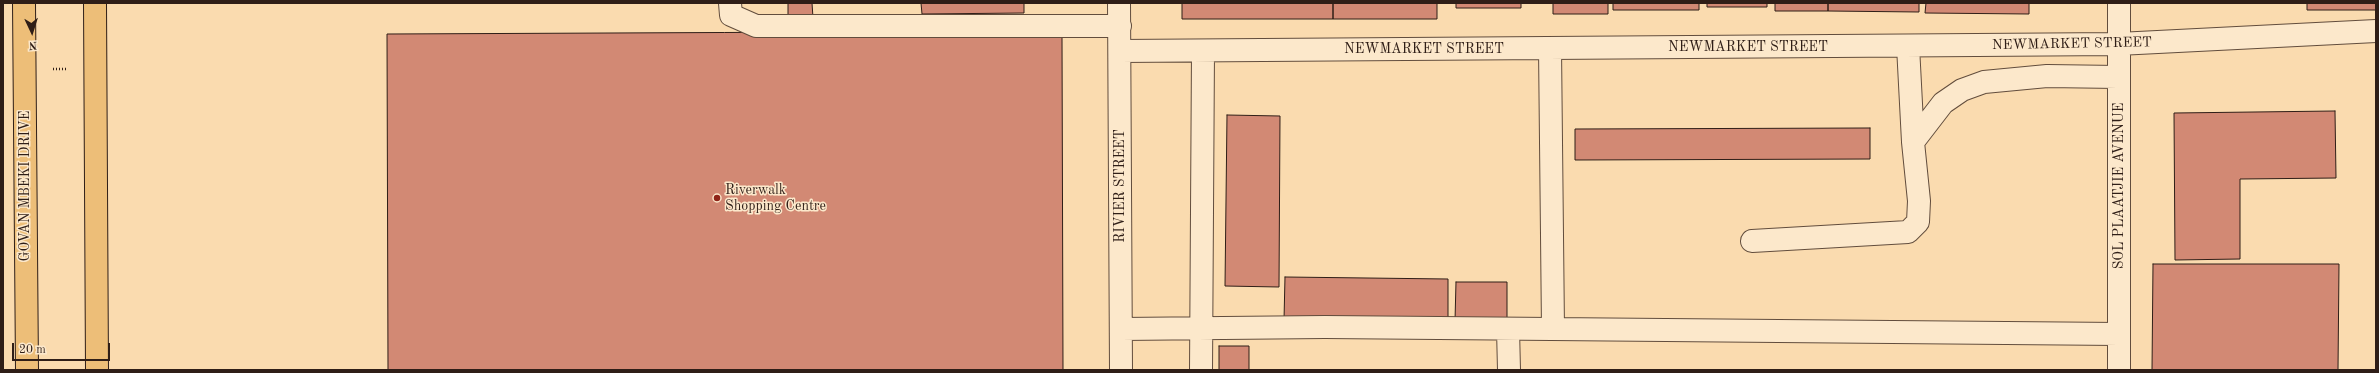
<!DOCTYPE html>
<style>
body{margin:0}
#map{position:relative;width:2379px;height:373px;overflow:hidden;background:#fadbaf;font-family:"Old Standard TT",serif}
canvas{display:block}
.frame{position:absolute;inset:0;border:4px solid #2f1e17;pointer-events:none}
.north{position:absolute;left:12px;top:12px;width:40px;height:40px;-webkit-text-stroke:3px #fce8cb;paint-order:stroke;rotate:176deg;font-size:11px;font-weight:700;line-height:16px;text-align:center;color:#2f1e17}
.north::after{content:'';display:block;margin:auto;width:14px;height:18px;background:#2f1e17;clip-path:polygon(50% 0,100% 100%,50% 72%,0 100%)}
.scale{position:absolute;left:12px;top:343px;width:98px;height:18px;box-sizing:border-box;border:2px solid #2f1e17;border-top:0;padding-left:5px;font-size:12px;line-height:14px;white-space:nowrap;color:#2f1e17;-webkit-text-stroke:3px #fce8cb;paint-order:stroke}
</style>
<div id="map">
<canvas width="2379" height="373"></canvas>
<div class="frame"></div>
<div class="north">N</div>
<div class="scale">20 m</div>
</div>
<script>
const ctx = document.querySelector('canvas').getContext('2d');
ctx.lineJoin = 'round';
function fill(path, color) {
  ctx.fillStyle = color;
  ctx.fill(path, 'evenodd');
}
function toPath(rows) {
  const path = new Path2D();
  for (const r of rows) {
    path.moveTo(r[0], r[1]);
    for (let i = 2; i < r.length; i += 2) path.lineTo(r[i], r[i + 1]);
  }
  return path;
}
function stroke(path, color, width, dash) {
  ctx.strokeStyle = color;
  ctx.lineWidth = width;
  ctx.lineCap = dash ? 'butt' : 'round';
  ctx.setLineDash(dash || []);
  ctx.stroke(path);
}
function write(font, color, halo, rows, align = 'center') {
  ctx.font = font + ' "Old Standard TT",serif';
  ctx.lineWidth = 3;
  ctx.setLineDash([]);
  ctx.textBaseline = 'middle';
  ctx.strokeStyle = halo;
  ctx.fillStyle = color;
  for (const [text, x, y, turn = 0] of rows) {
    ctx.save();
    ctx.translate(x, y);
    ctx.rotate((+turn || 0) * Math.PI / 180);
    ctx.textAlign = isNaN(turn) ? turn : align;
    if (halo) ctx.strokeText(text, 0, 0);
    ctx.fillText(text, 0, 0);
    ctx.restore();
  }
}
const building = toPath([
 [788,3,812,3,813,18,788,18,788,3],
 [921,3,1024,3,1024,13,922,14,921,3],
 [1182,3,1333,3,1333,19,1182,19,1182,3],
 [1333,3,1437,3,1437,19,1333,19,1333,3],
 [1456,3,1521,3,1521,8,1456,8,1456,3],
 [1553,3,1608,3,1608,14,1553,14,1553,3],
 [1613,3,1699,3,1699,10,1613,10,1613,3],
 [1707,3,1767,3,1767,7,1707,7,1707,3],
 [1775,3,1828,3,1828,11,1775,11,1775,3],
 [1828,3,1919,3,1919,12,1828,11,1828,3],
 [1926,3,2029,3,2029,14,1925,13,1926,3],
 [2307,3,2376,3,2376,10,2307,10,2307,3],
 [1062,31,1063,370,388,370,387,34,1062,31],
 [2335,111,2336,178,2240,179,2240,259,2175,260,2174,113,2335,111],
 [1227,115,1280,116,1279,287,1225,286,1227,115],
 [1870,128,1870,159,1575,160,1575,129,1870,128],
 [2153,264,2339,264,2338,370,2152,370,2153,264],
 [1285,277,1448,279,1448,322,1284,320,1285,277],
 [1456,282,1507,282,1507,321,1455,321,1456,282],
 [1219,346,1249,346,1249,370,1219,370,1219,346]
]);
fill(building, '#d28974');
stroke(building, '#2f1e17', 1);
const minor = toPath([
 [730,3,731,15,756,26,1120,26],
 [1119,3,1121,370],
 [2119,3,2119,370],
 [1550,48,1553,329],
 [1120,51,2118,44,2376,31],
 [1913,142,1943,103,1962,90,1984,82,2047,76,2118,77],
 [1752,241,1908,232,1918,222,1919,201,1913,142,1908,46],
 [1121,329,1325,327,2119,334],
 [1508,329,1509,370],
 [1201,370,1203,51]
]);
const major = toPath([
 [24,3,27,370],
 [95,3,97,370]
]);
stroke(minor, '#624d3d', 24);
stroke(major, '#2f1e17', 24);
stroke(toPath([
 [53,69,68,69]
]), '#2f1e17', 2.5, [1, 2]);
stroke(minor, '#fce8cb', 22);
stroke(major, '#edbe78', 22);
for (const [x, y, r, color] of [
 [717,198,4,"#8f2418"]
]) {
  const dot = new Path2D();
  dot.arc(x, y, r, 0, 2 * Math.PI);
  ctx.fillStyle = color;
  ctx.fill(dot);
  stroke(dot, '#fce8cb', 1.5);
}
write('14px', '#2f1e17', '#fce8cb', [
 ["NEWMARKET STREET",2072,44,-1],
 ["NEWMARKET STREET",1748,47],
 ["NEWMARKET STREET",1424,49],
 ["GOVAN MBEKI DRIVE",25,186,-90],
 ["RIVIER STREET",1120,186,-90],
 ["SOL PLAATJIE AVENUE",2119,186,-90]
]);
write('14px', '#2f1e17', '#fce8cb', [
 ["Riverwalk",725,190],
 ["Shopping Centre",725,206]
], 'left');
</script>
